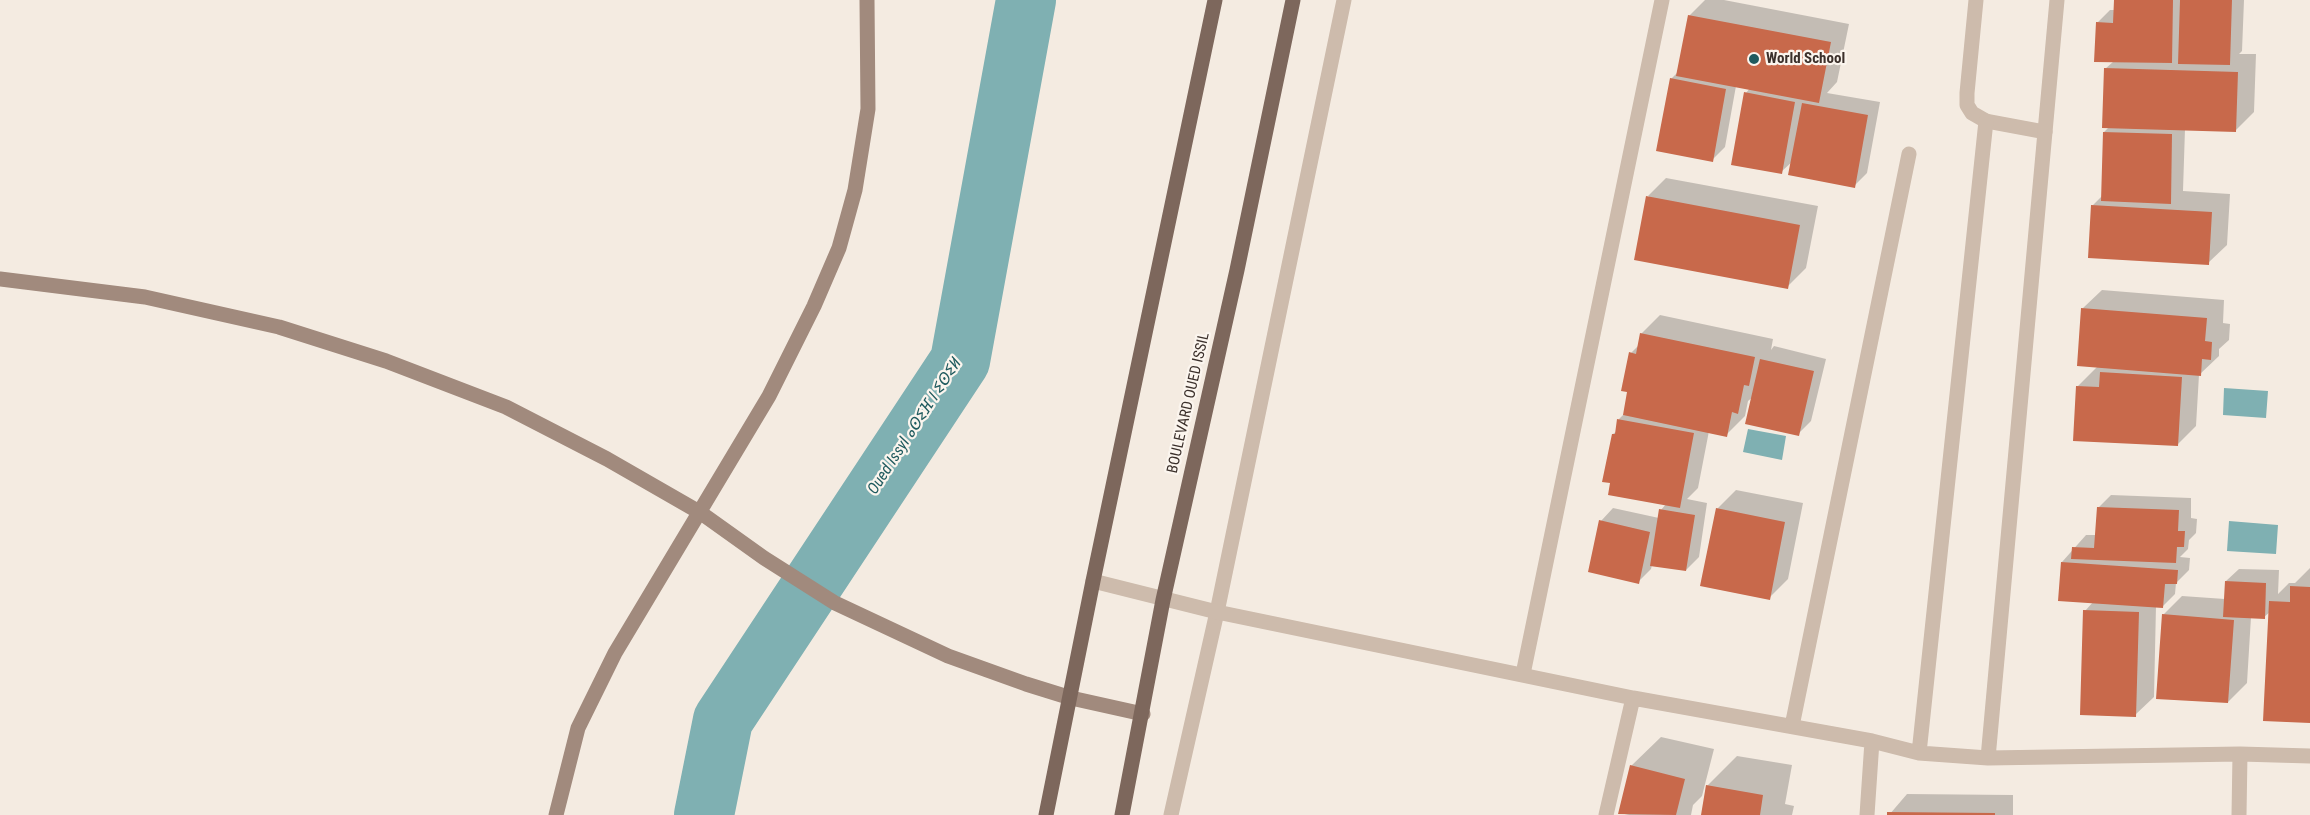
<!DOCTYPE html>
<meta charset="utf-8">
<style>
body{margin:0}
canvas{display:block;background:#f4ebe1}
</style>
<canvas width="2310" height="815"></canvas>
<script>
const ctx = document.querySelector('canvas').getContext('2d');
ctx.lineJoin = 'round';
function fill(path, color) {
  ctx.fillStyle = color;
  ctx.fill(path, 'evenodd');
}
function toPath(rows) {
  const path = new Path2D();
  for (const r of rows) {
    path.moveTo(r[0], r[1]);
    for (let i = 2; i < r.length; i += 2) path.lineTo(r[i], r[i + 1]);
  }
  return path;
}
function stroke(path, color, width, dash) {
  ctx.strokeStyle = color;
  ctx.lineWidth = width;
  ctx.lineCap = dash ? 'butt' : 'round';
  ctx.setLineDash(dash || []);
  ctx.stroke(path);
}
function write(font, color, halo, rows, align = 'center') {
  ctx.font = font + ' "Roboto Condensed","Noto Sans Tifinagh",sans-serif';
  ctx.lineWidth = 4.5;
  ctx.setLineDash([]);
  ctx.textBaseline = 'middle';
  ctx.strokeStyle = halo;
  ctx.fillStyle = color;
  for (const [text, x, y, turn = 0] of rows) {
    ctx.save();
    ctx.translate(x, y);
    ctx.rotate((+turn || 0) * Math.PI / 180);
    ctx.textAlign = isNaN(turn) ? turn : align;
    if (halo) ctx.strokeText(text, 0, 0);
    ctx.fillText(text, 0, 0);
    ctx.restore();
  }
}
fill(toPath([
 [2224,388,2268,391,2266,418,2223,415],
 [1748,429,1786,436,1782,460,1743,452],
 [2229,521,2278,525,2276,554,2227,551]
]), '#7fb0b2');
fill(toPath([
 [1705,0,1724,0,1849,24,1837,82,1827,93,1880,102,1867,173,1854,186,1793,161,1781,172,1746,93,1750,88,1736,86,1725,147,1712,160,1671,79,1679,71,1689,16],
 [2115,0,2244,0,2242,51,2239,54,2256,54,2254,112,2235,131,2185,129,2183,191,2230,194,2227,245,2208,263,2092,206,2102,196,2104,132,2110,126,2105,69,2114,61,2097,23,2110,10,2115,10],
 [1666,178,1818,206,1806,268,1787,287,1648,196],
 [2102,290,2224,300,2223,323,2230,324,2229,340,2219,349,2219,356,2199,375,2196,426,2177,445,2077,387,2097,367,2083,308],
 [1660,315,1773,339,1771,350,1774,346,1826,359,1811,421,1798,434,1753,397,1748,401,1745,416,1726,435,1709,431,1698,488,1687,499,1707,503,1699,557,1686,570,1652,565,1651,569,1638,582,1601,521,1613,508,1659,518,1661,510,1666,504,1613,434,1617,431,1619,419,1624,414,1629,391,1631,353,1639,345,1641,334],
 [1736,490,1803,503,1788,579,1769,598,1717,509],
 [2111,495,2191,498,2191,518,2197,519,2196,533,2189,540,2188,549,2180,557,2190,558,2189,570,2176,583,2175,594,2162,607,2156,606,2154,697,2135,715,2085,611,2093,602,2062,562,2086,535,2097,535,2098,508],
 [2310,568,2310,722,2270,612,2264,617,2251,617,2247,683,2228,702,2163,615,2182,596,2225,599,2226,581,2239,569,2279,570,2278,594,2289,583,2295,583],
 [1661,737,1714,749,1702,796,1693,805,1691,815,1629,815,1620,813,1631,766],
 [1737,756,1792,765,1785,804,1794,806,1792,815,1702,815,1707,786],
 [1907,794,2013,795,2013,815,1889,815]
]), '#0003');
stroke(toPath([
 [704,815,723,720,960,361,1026,0]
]), '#7fb0b2', 60);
fill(toPath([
 [2114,0,2173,0,2172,63,2094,62,2096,22,2113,23],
 [2180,0,2232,0,2230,65,2178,64],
 [1688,15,1831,42,1819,103,1676,76],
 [2104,68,2238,72,2236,132,2102,128],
 [1670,78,1726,89,1713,162,1656,151],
 [1744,92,1795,102,1782,174,1731,165],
 [1802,103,1868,115,1855,188,1788,175],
 [2103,132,2172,134,2171,204,2101,201],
 [1646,196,1800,225,1788,289,1634,260],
 [2091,205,2212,212,2209,265,2088,258],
 [2081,308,2207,318,2205,341,2212,342,2211,360,2202,359,2201,376,2077,366],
 [1640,333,1755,357,1749,386,1744,385,1738,414,1732,412,1727,437,1623,415,1627,392,1621,391,1629,352,1636,354],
 [1760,359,1814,371,1799,436,1745,424],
 [2100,372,2182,377,2178,446,2073,441,2076,386,2099,387],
 [1617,419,1694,433,1680,508,1608,495,1610,483,1602,482,1612,434,1615,434],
 [2097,507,2179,510,2178,531,2185,531,2184,547,2177,547,2176,563,2071,559,2072,547,2094,548],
 [1716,508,1785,522,1770,600,1700,586],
 [1659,509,1695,515,1686,571,1650,566],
 [1599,520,1650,532,1639,584,1588,572],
 [2061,562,2178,570,2177,584,2165,584,2163,608,2058,601],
 [2225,581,2266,583,2265,619,2223,617],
 [2290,586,2310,587,2310,723,2263,721,2269,601,2290,602],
 [2083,610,2139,612,2136,717,2080,715],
 [2162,614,2234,620,2228,703,2156,699],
 [1630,765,1685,779,1676,815,1618,814],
 [1706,785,1763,795,1760,815,1701,815],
 [1887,812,1995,813,1995,815,1887,815]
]), '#c8694b');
stroke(toPath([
 [1976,0,1967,93,1967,105,1972,113,1986,121,2045,132],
 [1171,815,1217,612,1344,0]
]), '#cdbbac', 15);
stroke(toPath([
 [1093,581,1217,612,1633,698,1872,741,1919,753,1988,758,2240,754,2310,756],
 [1523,674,1662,0],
 [1792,726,1909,154],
 [1919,753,1986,121],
 [1988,758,2057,0],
 [1606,815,1633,698],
 [1867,815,1872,741],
 [2239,815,2240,754]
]), '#cdbbac', 15);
stroke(toPath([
 [0,279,145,297,279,327,386,361,506,407,607,459,701,513,764,558,835,603,948,656,1026,684,1071,698,1143,714],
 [556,815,578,728,615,653,769,396,814,306,839,248,855,190,868,109,867,0]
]), '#a18a7d', 15);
stroke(toPath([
 [1046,815,1093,581,1215,0],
 [1122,815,1163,600,1237,270,1293,0]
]), '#7d675c', 15);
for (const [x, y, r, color] of [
 [1754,59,6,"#1f5a5e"]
]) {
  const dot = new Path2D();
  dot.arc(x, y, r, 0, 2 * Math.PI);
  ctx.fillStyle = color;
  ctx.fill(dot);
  stroke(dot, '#fbf5ee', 2);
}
write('bold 15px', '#3b302b', '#fbf5ee', [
 ["World School",1766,59]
], 'left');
write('15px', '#3b302b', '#fbf5ee', [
 ["BOULEVARD OUED ISSIL",1189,403,-77]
]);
write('italic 16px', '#1f5a5e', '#fbf5ee', [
 ["Oued Issyl ⴰⵙⵉⴼ ⵏ ⵉⵙⵉⵍ",915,427,-57]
]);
</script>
